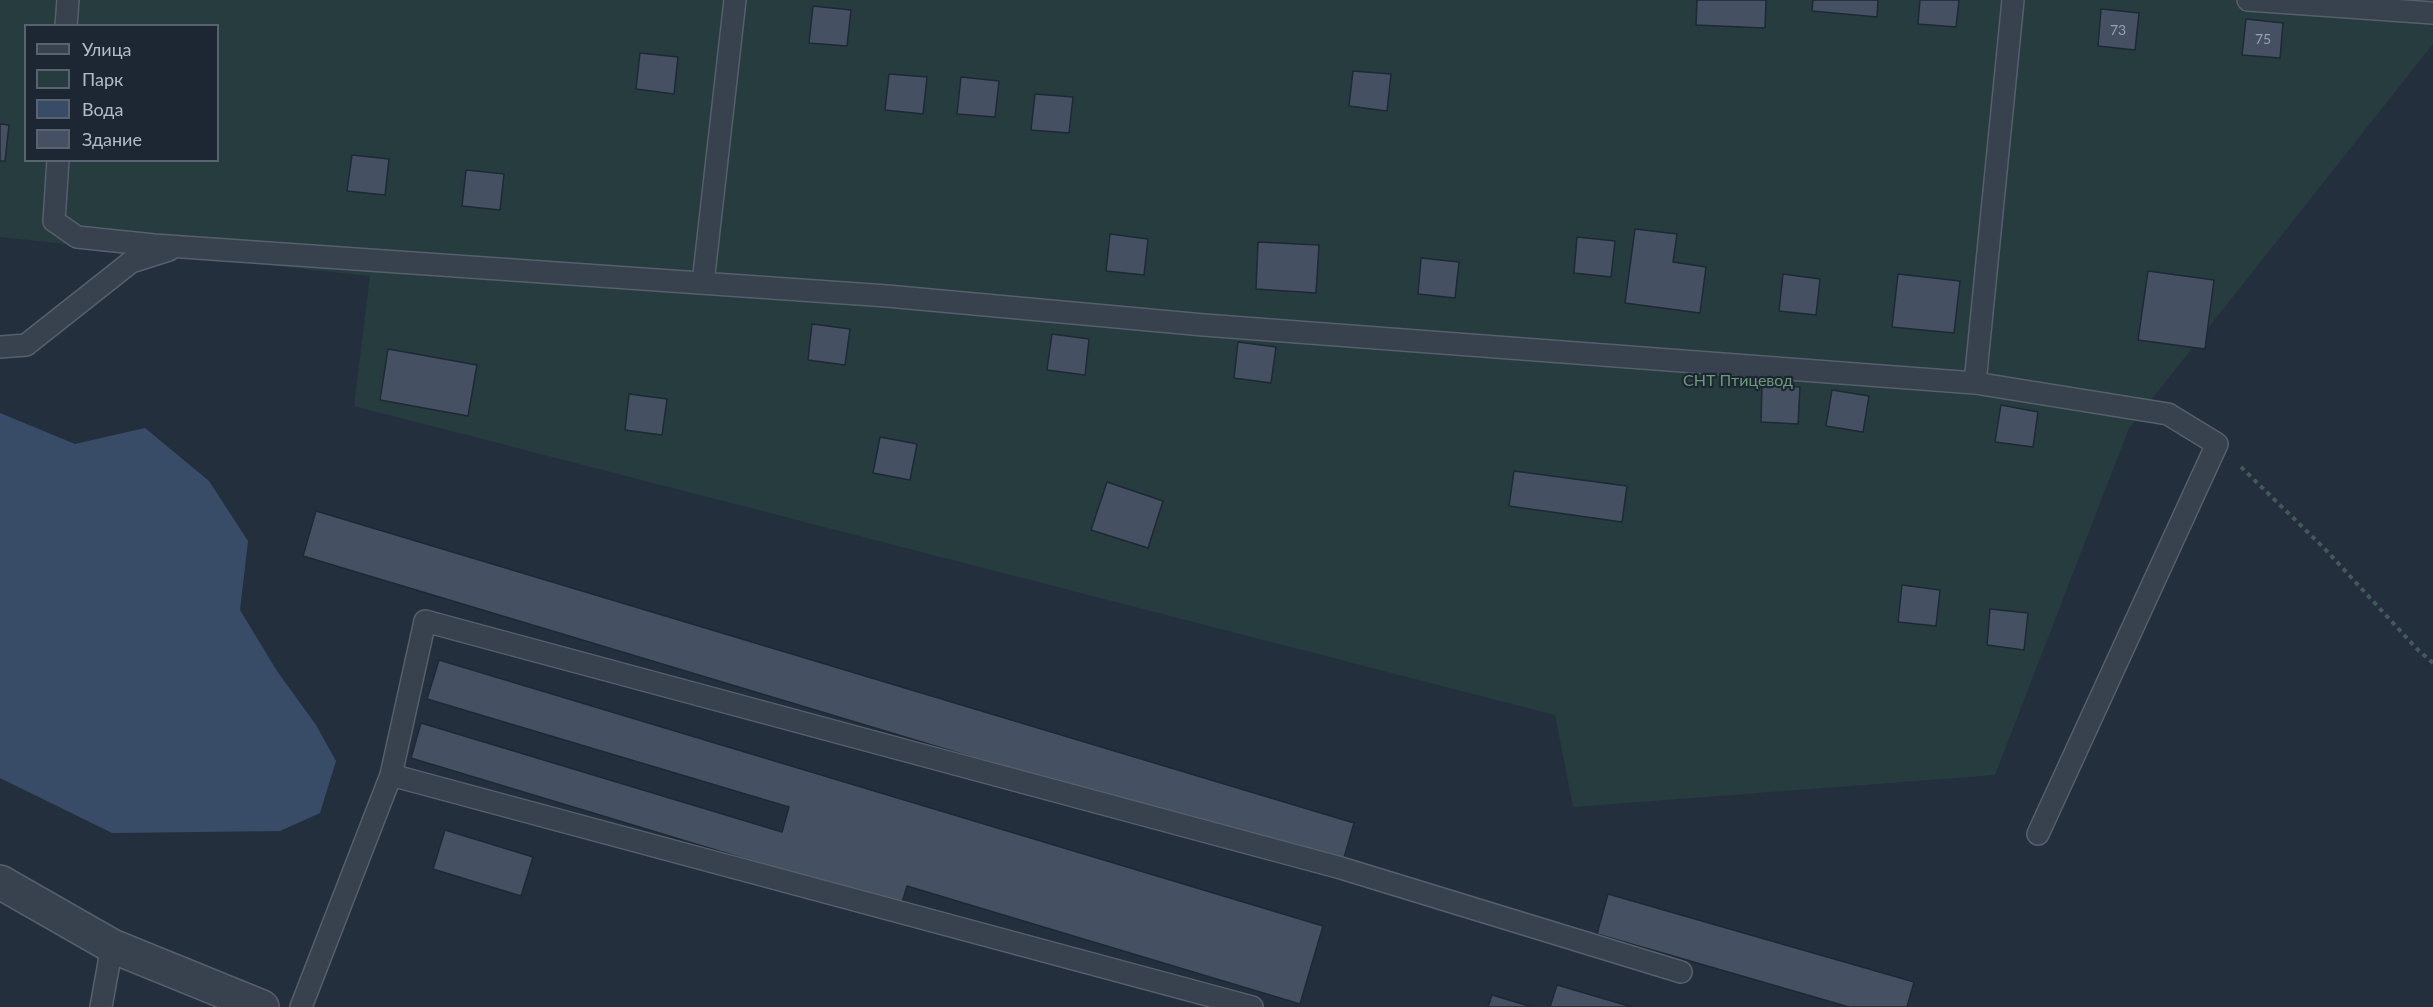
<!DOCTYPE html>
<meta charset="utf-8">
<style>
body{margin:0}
#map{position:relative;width:2433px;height:1007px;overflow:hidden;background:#242f3e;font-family:Lato,sans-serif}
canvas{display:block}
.legend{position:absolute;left:24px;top:24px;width:195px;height:138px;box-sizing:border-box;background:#1d2633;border:2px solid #59626f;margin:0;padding:8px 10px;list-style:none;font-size:18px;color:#b4bcc9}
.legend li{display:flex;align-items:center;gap:12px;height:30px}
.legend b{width:30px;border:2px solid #59626f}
</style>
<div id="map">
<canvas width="2433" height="1007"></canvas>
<ul class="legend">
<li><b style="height:8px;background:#38414e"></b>Улица</li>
<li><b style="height:16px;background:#263c3f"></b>Парк</li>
<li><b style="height:16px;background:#394c67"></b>Вода</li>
<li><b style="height:16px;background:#455162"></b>Здание</li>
</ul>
</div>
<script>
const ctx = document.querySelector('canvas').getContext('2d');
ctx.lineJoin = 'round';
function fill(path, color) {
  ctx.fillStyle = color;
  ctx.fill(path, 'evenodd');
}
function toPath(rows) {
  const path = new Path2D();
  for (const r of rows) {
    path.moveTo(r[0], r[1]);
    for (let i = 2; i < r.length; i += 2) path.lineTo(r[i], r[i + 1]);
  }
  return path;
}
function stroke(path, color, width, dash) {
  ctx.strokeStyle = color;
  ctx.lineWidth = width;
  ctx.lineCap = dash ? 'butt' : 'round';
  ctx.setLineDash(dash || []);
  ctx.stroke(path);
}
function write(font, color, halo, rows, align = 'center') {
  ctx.font = font + ' Lato,sans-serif';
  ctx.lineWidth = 4.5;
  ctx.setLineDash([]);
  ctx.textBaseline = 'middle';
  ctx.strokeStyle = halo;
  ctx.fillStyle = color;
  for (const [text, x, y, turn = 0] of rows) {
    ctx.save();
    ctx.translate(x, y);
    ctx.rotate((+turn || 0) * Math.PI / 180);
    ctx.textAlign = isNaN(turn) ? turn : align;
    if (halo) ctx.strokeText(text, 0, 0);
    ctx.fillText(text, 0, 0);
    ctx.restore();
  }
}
fill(toPath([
 [0,0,2433,0,2433,44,2129,428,1995,775,1573,807,1555,715,354,406,370,276,0,237],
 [26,26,218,26,218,160,26,160]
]), '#263c3f');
fill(toPath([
 [0,413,75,444,145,428,209,481,248,541,240,610,277,671,316,725,336,761,320,813,280,831,112,833,0,778]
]), '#394c67');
const building = toPath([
 [1697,0,1766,0,1765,28,1696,25,1697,0],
 [1813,0,1878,0,1877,17,1812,11,1813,0],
 [1920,0,1959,0,1956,27,1918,24,1920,0],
 [813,6,851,10,847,46,809,43,813,6],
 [2101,9,2139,13,2135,50,2098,46,2101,9],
 [2246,19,2283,23,2280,58,2242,55,2246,19],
 [640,53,678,57,674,94,636,89,640,53],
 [1353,71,1391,74,1387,111,1349,106,1353,71],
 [889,74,927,77,923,114,885,110,889,74],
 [961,77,999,81,995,117,957,114,961,77],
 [1035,94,1073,97,1069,133,1031,130,1035,94],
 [0,124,9,125,5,161,0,161,0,124],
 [352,155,389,159,385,195,347,191,352,155],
 [466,170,504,174,500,210,462,206,466,170],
 [1635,229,1677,234,1673,262,1706,267,1700,313,1625,303,1635,229],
 [1110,234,1148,239,1144,275,1106,271,1110,234],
 [1577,237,1615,241,1611,277,1574,273,1577,237],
 [1258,242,1319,245,1316,293,1256,289,1258,242],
 [1421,258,1459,262,1455,298,1418,294,1421,258],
 [2148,271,2214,280,2205,349,2138,340,2148,271],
 [1783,274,1820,279,1816,315,1779,311,1783,274],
 [1898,274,1960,281,1954,333,1892,327,1898,274],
 [812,324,850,329,845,365,808,360,812,324],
 [1052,334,1089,339,1085,375,1047,370,1052,334],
 [1238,342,1276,347,1271,383,1234,378,1238,342],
 [388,349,477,365,468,416,380,400,388,349],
 [1762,385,1800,387,1798,424,1761,422,1762,385],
 [1832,390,1869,396,1863,432,1826,426,1832,390],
 [629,394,667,399,662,435,625,430,629,394],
 [2001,405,2038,412,2033,447,1995,442,2001,405],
 [880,437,917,444,910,480,873,473,880,437],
 [1514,471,1627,486,1622,522,1509,506,1514,471],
 [1107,482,1163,501,1148,548,1091,530,1107,482],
 [316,511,1354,823,1341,868,303,556,316,511],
 [1902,585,1940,590,1936,626,1898,622,1902,585],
 [1990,609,2028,613,2024,650,1987,645,1990,609],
 [439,660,1323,926,1300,1004,907,886,901,906,411,758,421,723,782,832,789,807,427,699,439,660],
 [445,830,533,857,521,896,433,869,445,830],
 [1608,894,1914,982,1907,1007,1849,1007,1597,934,1608,894],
 [1557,985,1632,1007,1550,1007,1557,985],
 [1492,995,1532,1007,1488,1007,1492,995]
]);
fill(building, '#455162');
stroke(building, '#1f2835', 1.5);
const lane = toPath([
 [2248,0,2433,13],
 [66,26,68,0],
 [58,160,54,221,77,237,154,245,887,296,1204,325,1975,383,2168,414,2217,444,2038,834],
 [703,283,735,0],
 [0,347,26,345,131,262,169,250],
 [1975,383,2013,0],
 [391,775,1252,1007],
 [101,1007,112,946],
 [301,1007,391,775,425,621,1341,868,1681,972]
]);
const street = toPath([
 [0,882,112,946,262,1007]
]);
stroke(lane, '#565f6c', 24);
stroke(street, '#565f6c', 36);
stroke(toPath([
 [2241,467,2325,549,2417,649,2433,663]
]), '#44595c', 4, [4.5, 4.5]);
stroke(lane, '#38414e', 21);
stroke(street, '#38414e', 33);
write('14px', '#98a1af', null, [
 ["73",2118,30],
 ["75",2263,39]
]);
write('16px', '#6b9a76', '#1d2633', [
 ["СНТ Птицевод",1738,381]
]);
</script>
